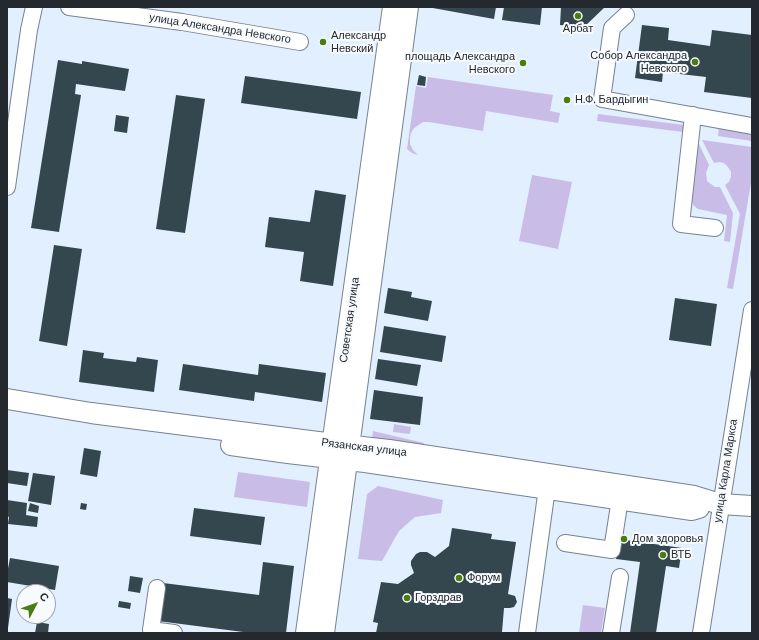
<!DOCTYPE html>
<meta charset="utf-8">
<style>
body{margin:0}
#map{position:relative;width:759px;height:640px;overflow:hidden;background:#e1efff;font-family:"DM Sans",sans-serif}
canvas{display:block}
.frame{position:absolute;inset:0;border:8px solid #24292f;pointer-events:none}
.north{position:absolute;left:16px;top:584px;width:40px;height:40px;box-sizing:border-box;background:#f8fbfe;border:1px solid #a3a7ab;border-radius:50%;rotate:49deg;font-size:11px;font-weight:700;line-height:16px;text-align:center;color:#24292f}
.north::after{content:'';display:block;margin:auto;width:14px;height:18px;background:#4b7d0e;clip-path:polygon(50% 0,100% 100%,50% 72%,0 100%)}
</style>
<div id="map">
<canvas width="759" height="640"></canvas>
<div class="frame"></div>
<div class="north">С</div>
</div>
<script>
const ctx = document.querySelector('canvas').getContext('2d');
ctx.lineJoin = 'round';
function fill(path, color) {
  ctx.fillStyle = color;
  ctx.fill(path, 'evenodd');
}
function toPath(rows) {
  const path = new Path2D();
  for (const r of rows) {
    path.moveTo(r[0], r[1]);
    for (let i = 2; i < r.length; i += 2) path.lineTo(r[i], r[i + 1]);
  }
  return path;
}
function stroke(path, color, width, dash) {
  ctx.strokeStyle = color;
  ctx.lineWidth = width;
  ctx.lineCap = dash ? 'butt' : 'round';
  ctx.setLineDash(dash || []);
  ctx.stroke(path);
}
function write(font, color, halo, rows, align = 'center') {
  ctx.font = font + ' "DM Sans",sans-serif';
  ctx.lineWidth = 4;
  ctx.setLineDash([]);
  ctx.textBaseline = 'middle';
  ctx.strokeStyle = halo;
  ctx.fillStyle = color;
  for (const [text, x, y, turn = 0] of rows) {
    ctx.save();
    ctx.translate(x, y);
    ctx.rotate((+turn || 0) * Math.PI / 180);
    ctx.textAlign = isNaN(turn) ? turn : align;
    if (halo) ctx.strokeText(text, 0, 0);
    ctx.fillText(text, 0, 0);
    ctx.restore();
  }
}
fill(toPath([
 [428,77,553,95,550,111,560,113,558,123,486,111,483,131,429,122,423,122,414,128,411,133,410,138,410,144,413,150,418,155,412,153,407,149,416,86,426,88],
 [598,114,684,125,683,132,597,121],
 [719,127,752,133,752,141,718,136],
 [702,140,752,147,752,177,733,289,727,288,740,214,725,185,729,182,731,177,731,172,728,167,724,163,719,162,714,163],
 [698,142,709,165,706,173,707,181,715,187,720,187,733,213,730,242,724,241,727,215,698,209,693,205,692,201],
 [532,175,572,182,558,249,519,241],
 [394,424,411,427,410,434,393,432],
 [373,431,424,443,423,447,372,439],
 [238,472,310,482,307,507,234,497],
 [378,486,443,500,441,513,415,517,399,531,382,561,358,559,367,494],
 [583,605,605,608,601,633,579,633]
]), '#c9bde7');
fill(toPath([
 [427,7,496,7,494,19],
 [504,7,542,7,540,25,502,20],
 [561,7,605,7,584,27,560,25],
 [642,25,669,28,668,40,710,46,712,30,752,35,752,98,704,92,706,77,663,72,662,82,635,78],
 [58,60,82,64,82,61,129,69,125,91,76,84,75,94,81,95,59,232,31,228],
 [419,75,426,77,425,86,417,85],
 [245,76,361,92,357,119,241,103],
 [176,95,205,99,185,233,156,229],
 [116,115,129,117,127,133,114,131],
 [315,190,346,195,333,286,300,281,304,252,265,247,269,217,310,222],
 [54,245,82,249,67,346,39,341],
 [388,288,412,292,411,297,432,301,428,321,384,313],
 [675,298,717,304,711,346,669,340],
 [384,326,446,336,442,362,380,352],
 [83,350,104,353,103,358,136,362,137,357,158,360,154,392,79,382],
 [378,359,421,365,417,386,375,379],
 [183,364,258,375,259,364,326,373,322,402,255,392,254,401,179,390],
 [374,390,423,397,420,425,370,419],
 [84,448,101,451,97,477,80,474],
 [7,470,29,473,27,486,7,483],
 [33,473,55,476,51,505,28,501],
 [7,500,27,503,26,515,38,517,37,527,8,524,9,517,7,516],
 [30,503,39,506,38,513,28,511],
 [81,503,87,504,86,510,80,509],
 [194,508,265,517,261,545,190,536],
 [452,528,492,534,491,539,516,542,508,594,515,596,517,602,514,607,510,608,504,608,502,632,500,633,376,633,378,623,373,622,381,582,398,584,414,573,411,565,411,561,416,554,420,552,427,552,435,557,449,546],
 [619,539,682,548,679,568,666,566,656,633,630,633,640,562,616,559],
 [10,558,59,566,55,590,7,582,7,574],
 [263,562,294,566,286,633,251,633,158,621,163,583,259,595],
 [130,576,143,578,140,593,128,591],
 [7,598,12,599,8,628,7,628],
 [119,601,131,603,130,609,118,607],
 [37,622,49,624,48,633,35,633]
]), '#34464e');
const minor = toPath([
 [69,7,182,22,300,42],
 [626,15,612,28,602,99,752,126],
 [693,115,681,224,715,228],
 [7,187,29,30,34,7],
 [565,543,612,550,620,499],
 [157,588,151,630,174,633],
 [527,633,547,488],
 [611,633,620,577],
 [701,633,752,310]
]);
const major = toPath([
 [7,399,91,413,318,442,389,450,694,496,720,504,752,506],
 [231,445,288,453,365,462,692,510,699,508],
 [306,633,393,7],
 [324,633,408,7]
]);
stroke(minor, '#758290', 18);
stroke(major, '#758290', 22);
stroke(minor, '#fff', 16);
stroke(major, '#fff', 20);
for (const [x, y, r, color] of [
 [578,16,4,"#4b7d0e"],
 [323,42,4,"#4b7d0e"],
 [695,62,4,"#4b7d0e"],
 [523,63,4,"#4b7d0e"],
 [567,100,4,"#4b7d0e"],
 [624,539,4,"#4b7d0e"],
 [663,555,4,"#4b7d0e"],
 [459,578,4,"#4b7d0e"],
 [407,598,4,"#4b7d0e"]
]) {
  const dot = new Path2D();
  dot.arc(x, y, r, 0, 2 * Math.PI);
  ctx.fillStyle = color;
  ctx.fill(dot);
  stroke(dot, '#f8fbfe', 1.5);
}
write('11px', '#24292f', '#f8fbfe', [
 ["улица Александра Невского",220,29,9],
 ["Советская улица",350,320,-82],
 ["Рязанская улица",364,448,7],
 ["улица Карла Маркса",726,471,-81]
]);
write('11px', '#24292f', '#f8fbfe', [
 ["Арбат",578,29,"center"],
 ["Александр",331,36],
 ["Невский",331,49],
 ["Собор Александра",687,56,"right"],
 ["Невского",687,69,"right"],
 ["площадь Александра",515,57,"right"],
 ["Невского",515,70,"right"],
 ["Н.Ф. Бардыгин",575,100],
 ["Дом здоровья",632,539],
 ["ВТБ",671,555],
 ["Форум",467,578],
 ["Горздрав",415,598]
], 'left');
</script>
